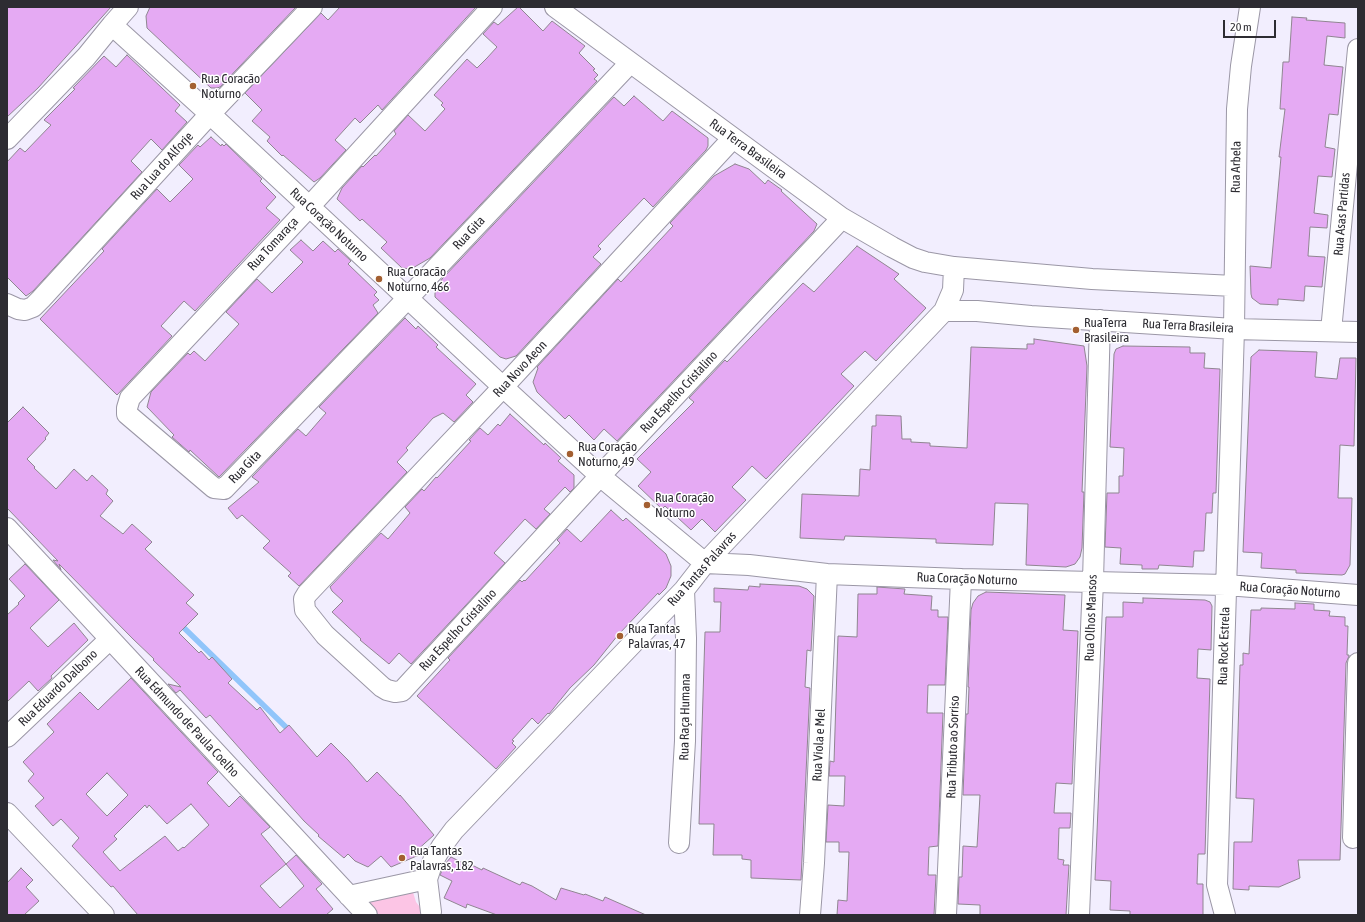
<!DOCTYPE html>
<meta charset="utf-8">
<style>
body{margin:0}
#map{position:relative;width:1365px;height:922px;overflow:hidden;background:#f2eefe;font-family:"Asap Condensed",sans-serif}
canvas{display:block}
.frame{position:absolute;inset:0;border:8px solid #2d2c32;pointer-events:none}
.scale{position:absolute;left:1223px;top:20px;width:53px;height:18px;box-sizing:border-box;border:2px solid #2d2c32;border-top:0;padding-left:5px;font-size:12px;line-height:14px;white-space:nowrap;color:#2d2c32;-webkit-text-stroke:3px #fff;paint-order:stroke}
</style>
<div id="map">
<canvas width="1365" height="922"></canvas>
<div class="frame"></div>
<div class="scale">20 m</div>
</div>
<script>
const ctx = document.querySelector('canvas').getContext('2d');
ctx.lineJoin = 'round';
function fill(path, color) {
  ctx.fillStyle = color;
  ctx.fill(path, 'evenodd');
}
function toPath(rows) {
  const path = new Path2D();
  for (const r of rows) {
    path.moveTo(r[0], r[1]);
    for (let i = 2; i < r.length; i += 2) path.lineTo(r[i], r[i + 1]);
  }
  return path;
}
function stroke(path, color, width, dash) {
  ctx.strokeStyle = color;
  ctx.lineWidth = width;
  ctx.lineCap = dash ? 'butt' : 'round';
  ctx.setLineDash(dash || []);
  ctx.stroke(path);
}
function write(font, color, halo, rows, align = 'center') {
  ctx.font = font + ' "Asap Condensed",sans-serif';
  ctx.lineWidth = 3;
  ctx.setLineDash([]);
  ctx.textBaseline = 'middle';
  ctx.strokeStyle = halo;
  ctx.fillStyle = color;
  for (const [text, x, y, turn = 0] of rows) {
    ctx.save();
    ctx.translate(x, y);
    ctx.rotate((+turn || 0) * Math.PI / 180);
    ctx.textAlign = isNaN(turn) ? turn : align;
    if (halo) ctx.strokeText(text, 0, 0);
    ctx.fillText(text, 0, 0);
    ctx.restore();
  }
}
fill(toPath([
 [412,889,416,902,423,911,419,915,379,915,365,900]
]), '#fcc5e5');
stroke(toPath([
 [179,623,292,733]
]), '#91c5fa', 5.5);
const building = toPath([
 [7,7,111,7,38,88,7,117,7,7],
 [150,7,296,7,220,87,217,88,211,88,147,28,146,16,150,7],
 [340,7,476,7,382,110,378,105,360,123,355,118,335,140,346,150,320,178,314,182,283,155,282,156,267,141,270,137,252,121,262,110,245,93,321,13,328,20,340,7],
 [518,7,519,7,543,31,552,21,585,46,579,53,595,69,593,70,598,75,594,79,597,81,430,258,411,269,402,268,381,248,387,242,362,219,360,221,337,199,342,188,362,166,363,167,375,155,376,156,396,134,394,131,408,115,425,131,445,109,441,105,443,103,434,95,467,59,477,68,487,58,497,47,483,34,494,22,498,25,518,7],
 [1292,17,1307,18,1306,20,1345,23,1345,38,1327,36,1324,65,1343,67,1338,115,1329,114,1325,147,1335,149,1332,177,1318,176,1314,213,1328,215,1327,228,1310,227,1308,256,1325,257,1322,287,1305,286,1304,301,1278,299,1278,305,1260,304,1252,298,1251,294,1250,266,1271,268,1281,157,1279,157,1285,109,1280,109,1283,62,1289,62,1292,17],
 [127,55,180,105,175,111,187,122,162,150,151,139,131,161,142,172,33,291,26,296,7,277,7,162,20,148,25,152,51,125,44,120,75,89,73,88,104,56,116,67,127,55],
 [634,96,663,121,672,111,708,138,708,146,706,150,653,207,644,198,598,246,601,249,593,257,601,264,516,356,506,359,500,357,435,297,435,293,442,279,614,97,624,106,634,96],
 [211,137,221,146,222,144,224,146,226,144,262,179,260,181,276,197,266,208,280,220,195,311,184,301,161,326,172,336,117,395,40,319,104,251,102,249,157,189,170,202,193,179,179,165,198,145,200,147,211,137],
 [735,164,749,169,765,184,768,180,782,190,781,191,817,224,814,231,617,441,604,429,594,440,569,415,565,419,537,392,533,382,538,368,537,367,618,279,621,282,673,226,670,223,714,176,735,164],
 [301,240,313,251,323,241,335,252,338,249,351,261,348,264,377,292,374,295,379,300,373,305,378,313,219,477,190,450,189,452,172,437,174,435,147,407,151,392,188,353,190,355,194,351,205,361,239,324,226,312,257,279,272,293,303,262,290,250,301,240],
 [857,246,899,274,894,279,926,308,876,361,865,351,841,374,854,386,766,479,752,466,742,477,732,487,746,500,715,532,702,519,691,530,665,506,662,509,638,486,651,472,637,459,694,402,689,398,725,360,727,362,803,283,814,292,857,246],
 [405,318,416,329,418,326,438,345,436,347,476,384,466,395,473,402,454,422,443,413,433,418,406,448,408,450,397,462,407,472,299,586,288,576,291,573,263,548,270,541,242,515,237,519,228,508,259,482,252,477,298,429,306,436,326,413,319,407,405,318],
 [1034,339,1084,346,1087,366,1082,492,1084,492,1082,548,1080,557,1075,564,1066,567,1026,565,1028,504,995,503,993,545,936,543,936,539,845,536,844,540,800,538,802,494,859,496,860,469,870,470,872,426,876,426,876,415,901,416,902,439,911,439,911,442,930,443,930,446,967,448,971,347,1027,349,1027,344,1034,344,1034,339],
 [1123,346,1190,347,1190,353,1205,353,1204,368,1220,369,1216,493,1213,493,1212,513,1206,513,1204,551,1194,551,1193,567,1159,565,1158,569,1142,569,1142,565,1120,564,1121,548,1105,547,1107,493,1119,493,1119,476,1123,476,1124,448,1110,447,1114,354,1116,349,1123,346],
 [1259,350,1317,352,1315,377,1337,379,1340,358,1356,358,1354,446,1340,445,1338,498,1352,498,1350,565,1345,574,1342,575,1296,573,1296,570,1261,568,1262,553,1243,552,1251,357,1259,350],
 [23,407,49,433,45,438,46,439,27,459,35,467,34,468,56,489,74,469,87,481,92,475,108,490,106,494,113,501,100,516,123,534,132,524,152,542,145,549,194,595,186,603,198,614,179,633,199,653,201,651,209,660,212,657,232,679,228,683,257,710,260,707,280,733,289,725,317,757,331,743,348,760,367,782,377,772,400,796,400,795,434,835,415,852,419,855,391,867,381,856,368,867,355,861,348,854,344,858,318,836,319,835,304,821,210,715,206,718,180,690,176,693,168,684,181,687,153,660,154,659,133,639,59,564,61,570,53,560,58,561,7,508,7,423,23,407],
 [510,414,544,445,545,443,561,458,558,461,574,475,574,488,570,492,565,487,544,509,550,514,536,529,525,519,494,553,505,563,411,664,399,653,389,664,360,640,361,639,332,612,343,601,332,591,330,587,381,533,388,539,410,513,405,507,422,489,424,491,436,477,437,478,471,441,469,440,480,428,488,435,498,424,500,426,510,414],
 [611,510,623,521,626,518,666,554,671,566,671,576,666,588,659,595,658,593,618,635,594,665,570,688,549,714,548,713,538,724,532,718,512,740,514,741,512,743,516,747,496,769,417,696,450,660,448,658,520,580,522,582,524,580,525,581,560,543,557,540,567,529,581,542,611,510],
 [25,564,59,600,30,628,48,647,74,623,88,640,51,676,52,678,38,691,29,681,7,702,7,615,19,604,18,603,25,596,9,579,25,564],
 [760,584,799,586,807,589,814,596,811,651,807,650,805,687,810,688,801,880,751,878,751,860,742,859,742,855,713,855,714,824,699,824,705,632,720,632,721,602,714,602,714,588,748,590,749,586,760,587,760,584],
 [877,587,905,589,904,594,932,596,931,610,938,610,938,617,948,617,945,685,928,685,927,713,943,713,938,846,929,847,928,875,936,875,934,915,837,915,838,900,847,901,849,852,839,852,839,842,826,842,828,805,844,806,845,776,829,776,830,761,834,762,838,636,857,637,858,594,877,594,877,587],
 [986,592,1065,595,1063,630,1078,631,1072,784,1056,783,1054,813,1071,813,1070,828,1059,828,1058,859,1064,860,1063,865,1069,865,1066,915,980,915,980,905,958,904,959,877,962,877,963,846,977,847,980,795,963,795,966,714,968,714,969,687,968,687,971,610,973,603,978,596,986,592],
 [1143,598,1205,600,1210,602,1212,606,1211,650,1198,649,1197,678,1210,679,1205,854,1198,854,1197,884,1203,884,1203,915,1130,915,1130,911,1110,910,1111,881,1095,880,1106,617,1123,617,1123,602,1143,603,1143,598],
 [1295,603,1314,604,1314,610,1330,611,1329,616,1345,617,1345,626,1348,626,1347,655,1349,655,1349,656,1346,663,1340,860,1298,860,1300,878,1279,887,1249,886,1249,890,1233,889,1234,842,1252,842,1254,799,1236,798,1240,665,1243,665,1243,653,1249,654,1251,610,1261,610,1261,608,1295,609,1295,603],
 [131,678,218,772,207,783,229,807,240,796,270,827,261,834,286,864,296,855,322,884,316,889,333,909,326,915,138,915,113,886,111,887,72,846,79,838,61,819,53,826,35,806,44,798,28,781,34,774,23,762,54,732,47,724,80,692,98,710,131,678],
 [107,773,128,795,107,816,86,794,107,773],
 [191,804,209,825,184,848,183,847,178,851,165,836,120,871,103,852,117,839,114,836,145,805,147,808,149,805,167,824,191,804],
 [286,864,304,886,280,908,260,886,286,864],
 [451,857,471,867,472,865,482,870,483,868,520,885,522,882,532,886,556,900,561,888,584,895,585,894,603,901,605,897,646,915,497,915,467,904,466,908,444,898,452,881,440,875,445,864,451,857],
 [21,868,33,880,26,887,39,901,24,915,7,915,7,883,21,868]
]);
fill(building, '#e5aaf3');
stroke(building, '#8f8591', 1);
const minor = toPath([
 [492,7,309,207,130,398,127,408,127,414,214,488,224,489,407,299,630,63],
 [555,7,842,218,892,247,913,258,925,262,954,267,1092,279,1234,286],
 [112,25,210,114,503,387,600,476,705,563,749,565,827,574,961,579,1226,585,1358,595],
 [733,138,503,387,307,594,304,599,305,610,325,635,382,687,387,690,395,692,402,691,600,476,842,218],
 [7,139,86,57,112,25,128,7],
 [7,304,18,309,25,310,33,307,41,299,210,114,312,7],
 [944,311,977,311,1031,316,1234,329,1358,332],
 [1331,331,1358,49],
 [7,528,367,915],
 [7,737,110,639],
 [7,813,104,915],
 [1353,838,1358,663],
 [679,843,685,741,686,638,684,590],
 [349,896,427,879],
 [431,912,427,879,433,861,442,846,454,830,684,590,705,563,944,311,953,290,954,267],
 [810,915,814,863,827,574],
 [946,915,961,579],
 [1079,915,1093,581,1100,320],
 [1225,915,1217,885,1234,329,1237,109,1241,66,1250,7]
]);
stroke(minor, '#9b97a6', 22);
stroke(minor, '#fff', 20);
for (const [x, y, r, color] of [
 [193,86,4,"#a35f31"],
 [379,279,4,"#a35f31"],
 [1076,330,4,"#a35f31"],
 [570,454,4,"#a35f31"],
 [647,505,4,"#a35f31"],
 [620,636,4,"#a35f31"],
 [402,858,4,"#a35f31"]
]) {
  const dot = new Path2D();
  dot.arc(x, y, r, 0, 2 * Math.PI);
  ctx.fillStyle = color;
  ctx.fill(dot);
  stroke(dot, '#fff', 1.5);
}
write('13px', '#2d2c32', '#fff', [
 ["Rua Coracão",201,79],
 ["Noturno",201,94],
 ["Rua Coracão",387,272],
 ["Noturno, 466",387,287],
 ["RuaTerra",1084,323],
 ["Brasileira",1084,338],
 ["Rua Coração",578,447],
 ["Noturno, 49",578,462],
 ["Rua Coração",655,498],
 ["Noturno",655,513],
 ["Rua Tantas",628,629],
 ["Palavras, 47",628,644],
 ["Rua Tantas",410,851],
 ["Palavras, 182",410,866]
], 'left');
write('13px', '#2d2c32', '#fff', [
 ["Rua Terra Brasileira",748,149,36],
 ["Rua Lua do Alforje",162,166,-48],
 ["Rua Arbela",1236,167,-89],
 ["Rua Asas Partidas",1342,214,-85],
 ["Rua Coração Noturno",329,225,43],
 ["Rua Gita",469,233,-47],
 ["Rua Tomaraça",273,244,-47],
 ["Rua Terra Brasileira",1188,326,3],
 ["Rua Novo Aeon",520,369,-47],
 ["Rua Espelho Cristalino",679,392,-47],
 ["Rua Gita",245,467,-46],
 ["Rua Tantas Palavras",702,569,-48],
 ["Rua Coração Noturno",967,579,2],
 ["Rua Coração Noturno",1290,590,4],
 ["Rua Olhos Mansos",1091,618,-88],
 ["Rua Espelho Cristalino",458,630,-47],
 ["Rua Rock Estrela",1224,646,-88],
 ["Rua Eduardo Dalbono",58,688,-44],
 ["Rua Raça Humana",685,717,-89],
 ["Rua Edmundo de Paula Coelho",187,722,47],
 ["Rua Viola e Mel",819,745,-87],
 ["Rua Tributo ao Sorriso",953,747,-88]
]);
</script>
